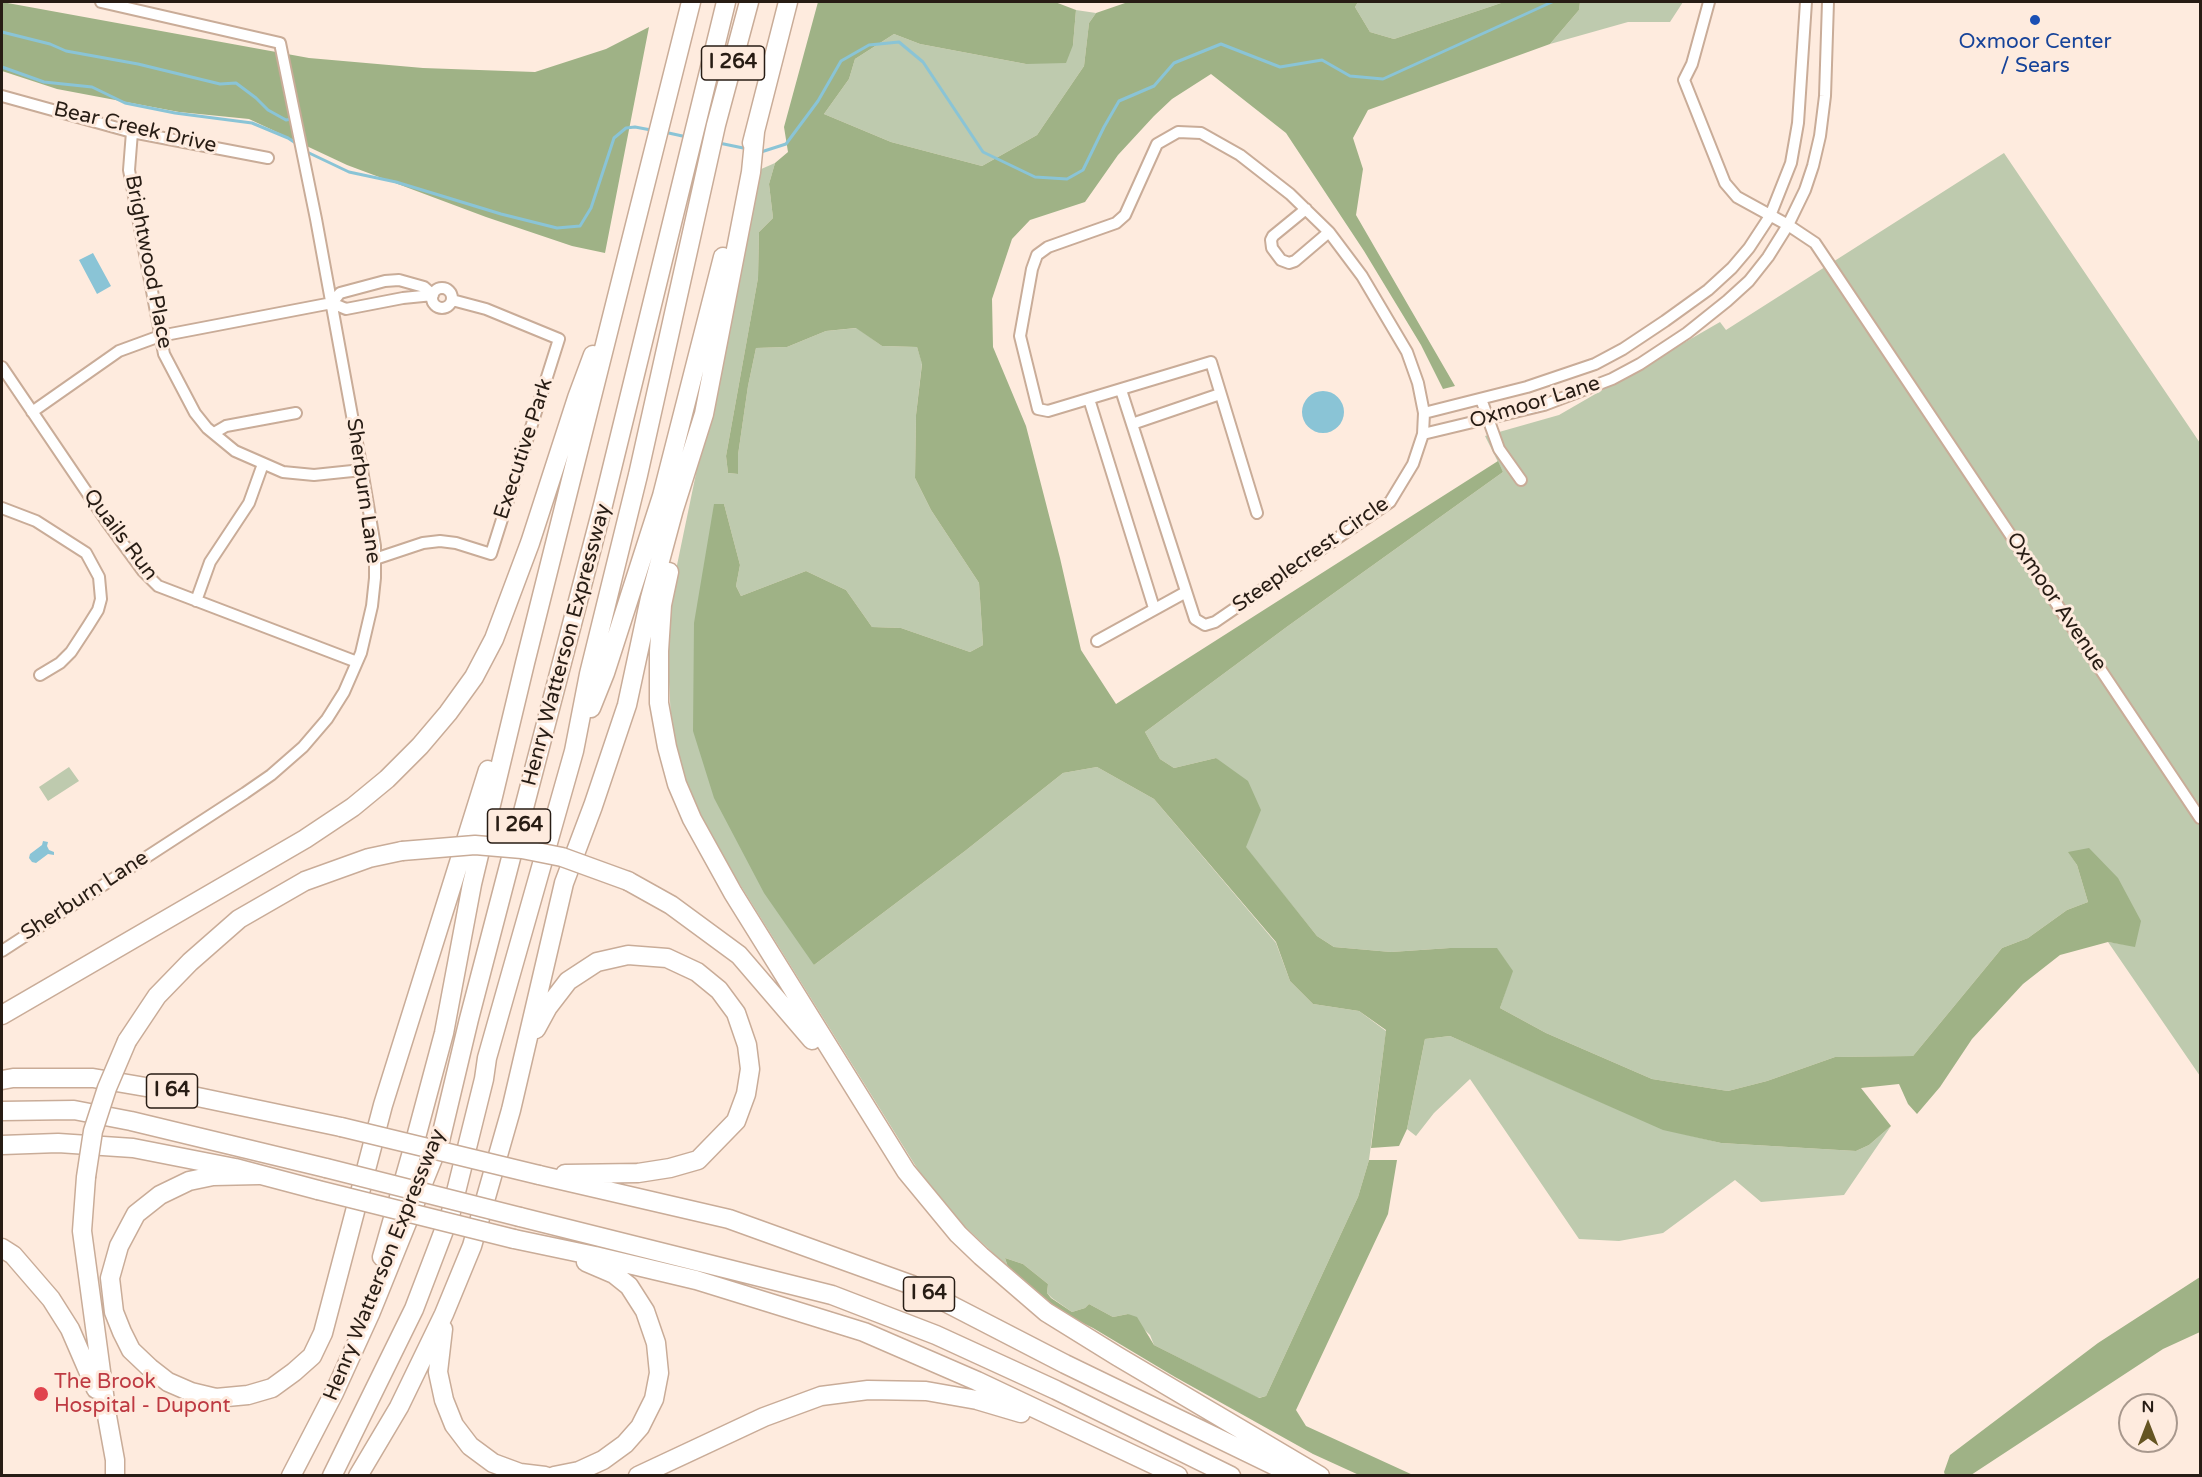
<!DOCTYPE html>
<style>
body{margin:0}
#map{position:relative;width:2202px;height:1477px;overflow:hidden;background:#feebde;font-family:"Varela Round",sans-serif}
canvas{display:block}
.frame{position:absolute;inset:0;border:3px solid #271c14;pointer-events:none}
.north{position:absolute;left:2118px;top:1393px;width:60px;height:60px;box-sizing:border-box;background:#feebde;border:2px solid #a8988d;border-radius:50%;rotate:0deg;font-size:16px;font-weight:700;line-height:24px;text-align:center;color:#271c14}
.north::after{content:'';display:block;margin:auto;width:21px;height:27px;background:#655522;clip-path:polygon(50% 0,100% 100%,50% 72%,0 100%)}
</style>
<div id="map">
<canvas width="2202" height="1477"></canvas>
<div class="frame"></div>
<div class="north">N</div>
</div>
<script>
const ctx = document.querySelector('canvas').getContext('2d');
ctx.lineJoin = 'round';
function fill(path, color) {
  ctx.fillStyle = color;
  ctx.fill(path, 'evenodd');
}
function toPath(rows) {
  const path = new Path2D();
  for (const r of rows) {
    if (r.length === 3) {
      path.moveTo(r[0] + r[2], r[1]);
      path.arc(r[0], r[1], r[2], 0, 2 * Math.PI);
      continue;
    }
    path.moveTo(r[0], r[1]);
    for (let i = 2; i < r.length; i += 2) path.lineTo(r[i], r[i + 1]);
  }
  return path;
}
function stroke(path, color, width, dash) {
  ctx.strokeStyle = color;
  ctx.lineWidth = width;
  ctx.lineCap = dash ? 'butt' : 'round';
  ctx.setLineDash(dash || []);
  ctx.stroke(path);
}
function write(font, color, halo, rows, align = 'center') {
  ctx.font = font + ' "Varela Round",sans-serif';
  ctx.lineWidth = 6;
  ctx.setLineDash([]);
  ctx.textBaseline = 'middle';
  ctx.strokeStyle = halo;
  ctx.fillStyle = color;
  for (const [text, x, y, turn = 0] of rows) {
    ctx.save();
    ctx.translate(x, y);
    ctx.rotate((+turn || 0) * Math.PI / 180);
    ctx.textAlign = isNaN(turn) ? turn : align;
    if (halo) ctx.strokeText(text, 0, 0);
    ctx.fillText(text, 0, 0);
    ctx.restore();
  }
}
fill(toPath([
 [1358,2,1504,2,1394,39,1370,32,1355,7],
 [1580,2,1683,2,1670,22,1628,22,1550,44,1579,10],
 [1076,10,1096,13,1089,23,1084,66,1037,135,982,166,891,142,824,114,849,79,855,59,894,34,920,44,1026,64,1073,45],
 [2004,153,2200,443,2200,1076,2108,942,2135,946,2069,853,2077,865,2088,902,2067,910,2028,938,2002,948,1913,1056,1835,1057,1767,1081,1728,1091,1652,1079,1546,1033,1500,1008,1512,971,1497,949,1450,948,1391,952,1334,947,1317,936,1245,847,1260,810,1216,758,1174,768,1160,759,1145,732,1288,626,1503,472,1485,436,1559,415,1720,322,1726,330],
 [775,163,769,184,773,218,759,232,758,278,726,456,728,473,738,474,738,455,748,386,756,348,787,347,826,331,857,328,882,346,917,347,922,363,916,415,915,478,931,510,979,583,983,645,970,652,901,628,872,627,846,590,806,571,741,596,736,586,740,565,724,504,715,504,814,965,965,851,1063,773,1097,767,1154,799,1276,943,1290,981,1313,1004,1359,1011,1386,1031,1369,1160,1358,1197,1266,1396,1258,1398,1154,1345,1150,1335,1128,1314,1113,1317,1089,1304,1085,1308,1072,1312,1052,1298,1047,1293,1048,1284,1023,1264,1005,1258,1008,1267,943,1206,915,1165,704,827,681,769,671,720,667,643,671,594,759,170],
 [69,767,79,781,48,801,39,787],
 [1450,1036,1663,1129,1721,1143,1856,1151,1869,1145,1891,1126,1844,1195,1761,1202,1735,1180,1663,1233,1619,1241,1579,1239,1470,1079,1434,1113,1416,1136,1407,1129,1425,1039]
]), '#becaae');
fill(toPath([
 [2,2,309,58,423,68,535,72,606,49,649,27,605,253,572,246,486,217,347,165,249,119,179,112,57,89,2,71],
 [818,2,1055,2,1076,10,1073,45,1066,63,1026,64,920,44,894,34,855,59,849,79,824,114,891,142,982,166,1037,135,1084,66,1089,23,1096,13,1128,2,1358,2,1355,7,1370,32,1394,39,1504,2,1580,2,1579,10,1550,44,1368,110,1353,138,1363,169,1356,215,1455,386,1443,389,1421,345,1364,251,1286,133,1211,74,1172,99,1154,116,1118,155,1085,202,1030,220,1012,239,992,299,993,347,1026,426,1060,558,1081,650,1116,704,1498,461,1503,472,1288,626,1145,732,1160,759,1174,768,1216,758,1248,781,1261,810,1246,847,1317,936,1334,947,1391,952,1450,948,1497,948,1513,971,1500,1008,1546,1033,1652,1079,1728,1091,1767,1081,1835,1057,1913,1056,2002,948,2028,938,2067,910,2088,902,2077,865,2068,852,2089,848,2118,878,2141,921,2135,947,2108,942,2060,955,2023,984,1972,1039,1940,1087,1917,1114,1908,1104,1899,1084,1861,1088,1891,1126,1869,1145,1856,1151,1721,1143,1663,1130,1450,1036,1425,1039,1407,1129,1399,1146,1371,1148,1386,1030,1359,1011,1313,1004,1290,981,1276,942,1154,799,1097,767,1063,773,965,851,814,965,764,893,714,798,693,731,694,623,714,504,724,504,740,565,736,586,741,596,806,571,846,590,872,627,901,628,970,652,983,645,979,583,931,510,915,478,916,415,922,364,917,347,882,346,856,328,826,331,787,347,756,348,748,386,738,455,738,474,728,473,726,456,758,278,759,232,773,218,769,184,775,163,788,152,784,127],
 [1369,1160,1397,1160,1388,1214,1296,1410,1306,1426,1413,1475,1359,1475,1313,1454,1175,1377,1093,1328,1060,1312,1008,1267,1005,1258,1023,1264,1048,1284,1047,1293,1051,1298,1072,1312,1085,1308,1089,1304,1113,1317,1128,1314,1137,1317,1154,1345,1259,1398,1266,1396,1358,1197],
 [2200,1277,2200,1332,2163,1349,1971,1475,1945,1475,1944,1472,1950,1455,2098,1343]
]), '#9fb286');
fill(toPath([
 [93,253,111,286,97,294,79,260],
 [1323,412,21],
 [43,841,48,842,47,846,49,850,54,852,54,855,48,854,36,863,32,862,29,858,30,854,42,845]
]), '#8ac4d6');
stroke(toPath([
 [2,32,50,44,66,51,138,64,220,84,236,83,256,98,268,110,286,120,292,119],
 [2,67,44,82,92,87,125,103,175,113,252,123,288,138,297,144],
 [664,132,687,137],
 [719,143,748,149],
 [307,152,349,172,396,182,501,214,557,228,580,226,591,208,614,138,626,128,635,127,651,130],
 [761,152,786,144,818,101,841,61,869,45,899,42,923,62,983,152,1035,177,1067,179,1083,170,1104,127,1119,101,1154,86,1174,63,1221,44,1280,67,1322,60,1350,76,1383,79,1552,2]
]), '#8ac4d6', 3);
const minor = toPath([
 [1709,2,1692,64,1684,80,1725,183,1737,197,1788,225,1815,243,2200,818],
 [2,96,132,132,268,158],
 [132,132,129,170,164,354,195,413,207,428,235,451,283,472,314,475,362,470],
 [1306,209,1273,236,1271,240,1272,248,1281,260,1289,263,1295,261,1329,232],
 [399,280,424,287,433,295,403,298,346,309,332,303,340,293,385,281,399,280],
 [442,298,10],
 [2,367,107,522,143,571,158,586,357,662],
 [1121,390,1195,619,1205,625,1215,622,1390,502,1413,464,1423,434,1424,413,1418,383,1407,352,1362,276,1329,232,1290,194,1240,155,1201,133,1178,132,1157,144,1125,215,1116,223,1048,247,1037,255,1032,269,1020,336,1038,409,1048,411,1211,362,1257,513],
 [1089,399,1154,608],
 [1481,399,1499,449,1521,480],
 [32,412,119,351,160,336,332,303],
 [1424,413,1527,387,1595,364,1623,349,1665,321,1708,290,1732,268,1749,248,1770,216,1791,163,1798,123,1806,2],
 [1132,424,1220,394],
 [214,433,226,426,296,413],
 [1423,434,1544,405,1612,379,1640,364,1687,333,1727,301,1749,281,1768,257,1788,225,1805,190,1813,166,1820,136,1825,96,1828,2],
 [2,508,36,521,86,553,99,577,101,599,98,610,88,626,71,652,60,663,40,675],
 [375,559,423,543,440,541,456,543,491,554,559,339,486,309,452,300],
 [196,601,210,562,249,503,263,464],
 [1097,641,1186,592],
 [2,951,245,793,271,775,303,747,327,719,344,692,361,653,372,606,375,578,375,546,362,470,316,219,280,43,101,2]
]);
const motorway = toPath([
 [752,143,788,2],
 [669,572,662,605,659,651,659,703,667,747,677,784,692,819,733,893,906,1171,958,1234,981,1256,1046,1312,1117,1356,1320,1476],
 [591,708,605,673,662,496,723,257],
 [628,881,671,905,739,955,812,1040],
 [2,1015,305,839,353,807,387,779,420,746,448,713,474,677,494,639,530,543,577,398,593,355],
 [536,1029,548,1007,568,981,597,962,628,955,667,958,697,972,719,990,736,1013,747,1045,750,1069,746,1094,736,1121,698,1160,670,1168,638,1173,565,1174],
 [127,1041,157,996,190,962,239,919,305,881,369,858,402,851],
 [2,1080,13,1078,93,1078,169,1091,341,1127],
 [2,1111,74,1110,131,1121,326,1168],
 [2,1145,58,1143,133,1148,235,1168,318,1190],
 [259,1175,213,1176,189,1181,160,1195,136,1214,119,1246,110,1278,114,1312,122,1332,131,1350,150,1368,168,1382,191,1392,216,1398,248,1395,272,1388,294,1372,312,1356,323,1333,383,1105,488,770],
 [539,1175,729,1219,912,1285,1065,1364,1296,1476],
 [86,1177,82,1231,107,1416,115,1460,115,1476],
 [520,1217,832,1295,936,1335,1056,1390,1231,1476],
 [514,1239,595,1256,696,1280,864,1332,977,1381,1178,1476],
 [2,1248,13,1255,51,1299,70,1329,96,1389],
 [382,1257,414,1145,444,1033,472,884,525,663,691,2],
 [443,1329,438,1372,444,1400,454,1425,470,1446,493,1463,520,1473,545,1476],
 [291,1476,334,1393,370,1314,440,1141,469,1019,603,505,726,2],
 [332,1476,414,1309,451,1212,484,1079,487,1058,574,751,589,674,638,475,716,125,749,2],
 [358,1476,399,1407,444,1314,472,1246,511,1110,564,883,593,806,627,705,650,598,674,509,704,414,751,172,755,132],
 [554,1476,579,1471,603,1460,625,1444,640,1427,654,1399,659,1373,656,1343,645,1311,629,1286,614,1274,586,1262],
 [638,1476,764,1417,821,1396,868,1390,926,1391,977,1400,1021,1413]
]);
stroke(minor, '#c9ac98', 14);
stroke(motorway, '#c9ac98', 21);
stroke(minor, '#fff', 10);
stroke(motorway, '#fff', 18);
const motorwayBridge = toPath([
 [402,851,475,845,522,849,562,857,628,881],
 [341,1127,539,1175],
 [326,1168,520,1217],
 [86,1177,93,1131,107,1088,127,1041],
 [318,1190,514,1239]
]);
stroke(motorwayBridge, '#c9ac98', 21, []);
stroke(motorwayBridge, '#fff', 18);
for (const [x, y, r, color] of [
 [2035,20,6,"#1a4fb4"],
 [41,1394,8,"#e0444e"]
]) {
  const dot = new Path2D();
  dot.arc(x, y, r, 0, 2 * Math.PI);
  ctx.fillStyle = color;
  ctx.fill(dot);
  stroke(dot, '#feebde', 2);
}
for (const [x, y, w] of [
 [733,63,63],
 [519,826,63],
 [172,1091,51],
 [929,1294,51]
]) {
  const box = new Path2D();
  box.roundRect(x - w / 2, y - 17, w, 34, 4.5);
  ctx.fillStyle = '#feebde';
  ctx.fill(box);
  stroke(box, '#271c14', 1.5);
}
write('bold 20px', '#271c14', null, [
 ["I 264",733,63],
 ["I 264",519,826],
 ["I 64",172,1091],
 ["I 64",929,1294]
]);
write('21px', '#164399', '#feebde', [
 ["Oxmoor Center",2035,42],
 ["/ Sears",2035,66]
]);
write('21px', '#271c14', '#feebde', [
 ["Bear Creek Drive",135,128,13],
 ["Brightwood Place",148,262,79],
 ["Oxmoor Lane",1535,403,-17],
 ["Executive Park",524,449,-72],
 ["Sherburn Lane",363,491,82],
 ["Quails Run",120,535,53],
 ["Steeplecrest Circle",1311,555,-35],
 ["Oxmoor Avenue",2056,602,56],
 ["Henry Watterson Expressway",567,645,-75],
 ["Sherburn Lane",85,896,-33],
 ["Henry Watterson Expressway",385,1265,-68]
]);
write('21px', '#be3a42', '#feebde', [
 ["The Brook",54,1382],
 ["Hospital - Dupont",54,1406]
], 'left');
</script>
